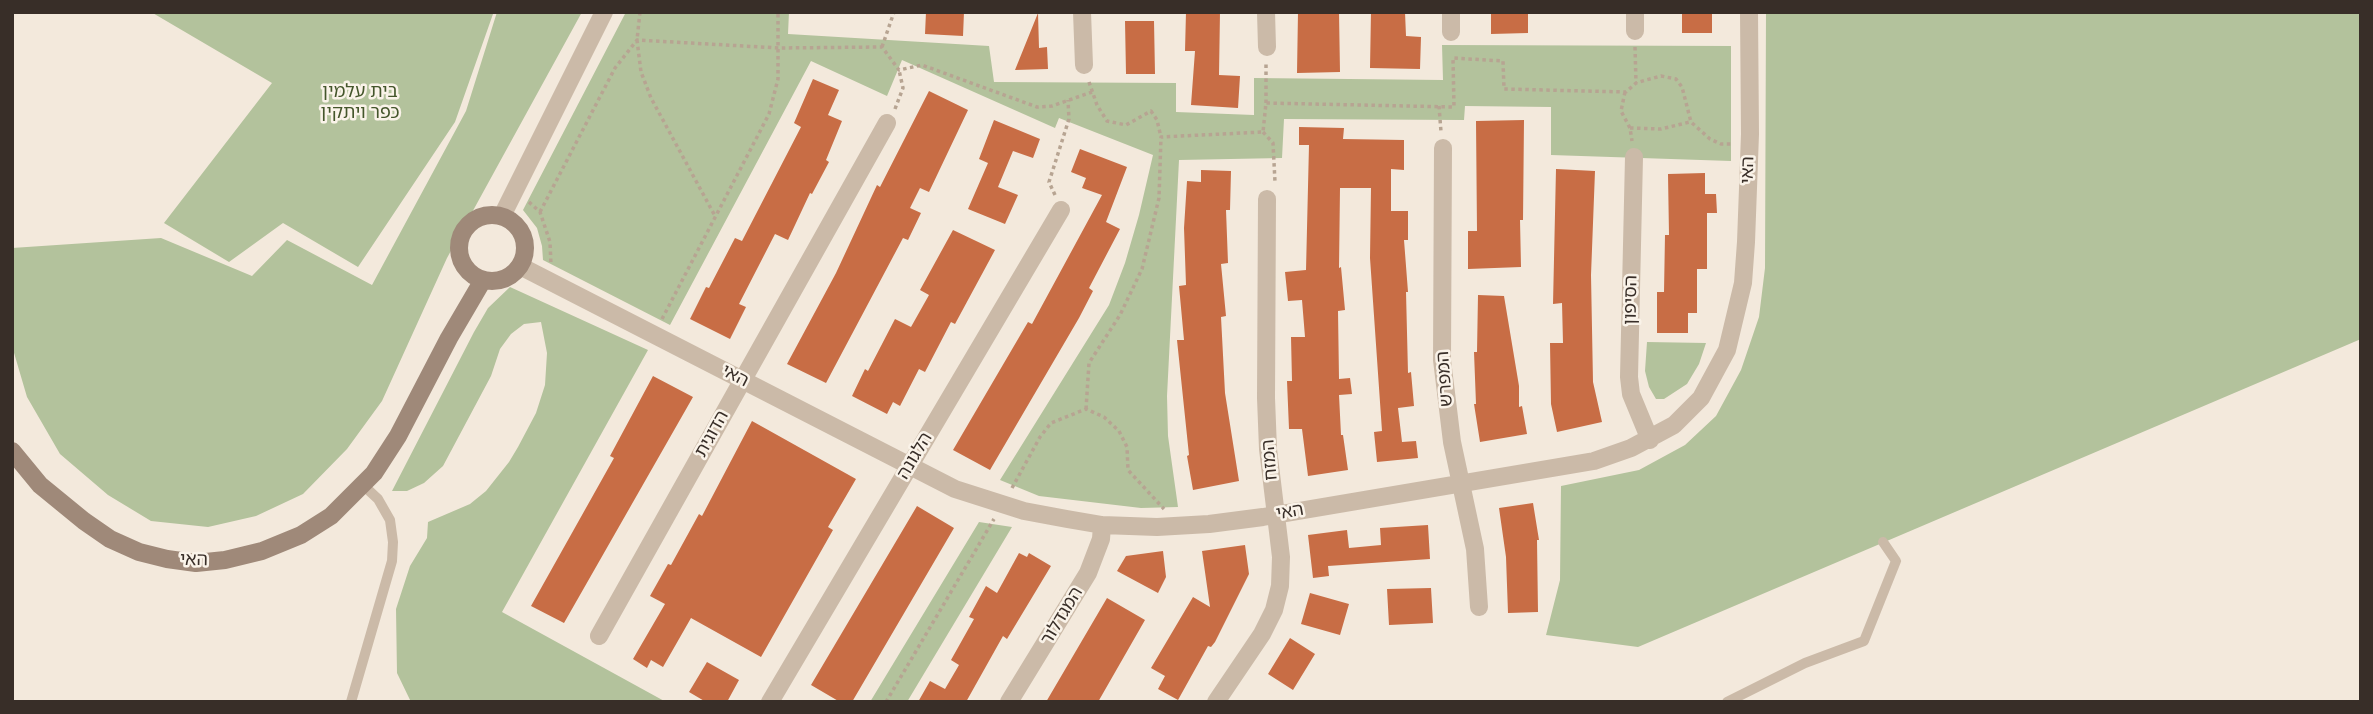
<!DOCTYPE html>
<meta charset="utf-8">
<style>
body{margin:0}
#map{position:relative;width:2373px;height:714px;overflow:hidden;background:#f3e9dc;font-family:"Fira Sans",sans-serif}
canvas{display:block}
.frame{position:absolute;inset:0;border:14px solid #382e28;pointer-events:none}
</style>
<div id="map">
<canvas width="2373" height="714"></canvas>
<div class="frame"></div>
</div>
<script>
const ctx = document.querySelector('canvas').getContext('2d');
ctx.lineJoin = 'round';
function fill(path, color) {
  ctx.fillStyle = color;
  ctx.fill(path, 'evenodd');
}
function toPath(rows) {
  const path = new Path2D();
  for (const r of rows) {
    if (r.length === 3) {
      path.moveTo(r[0] + r[2], r[1]);
      path.arc(r[0], r[1], r[2], 0, 2 * Math.PI);
      continue;
    }
    path.moveTo(r[0], r[1]);
    for (let i = 2; i < r.length; i += 2) path.lineTo(r[i], r[i + 1]);
  }
  return path;
}
function stroke(path, color, width, dash) {
  ctx.strokeStyle = color;
  ctx.lineWidth = width;
  ctx.lineCap = dash ? 'butt' : 'round';
  ctx.setLineDash(dash || []);
  ctx.stroke(path);
}
function write(font, color, halo, rows, align = 'center') {
  ctx.font = font + ' "Fira Sans","Noto Sans Hebrew",sans-serif';
  ctx.lineWidth = 5;
  ctx.setLineDash([]);
  ctx.textBaseline = 'middle';
  ctx.strokeStyle = halo;
  ctx.fillStyle = color;
  for (const [text, x, y, turn = 0] of rows) {
    ctx.save();
    ctx.translate(x, y);
    ctx.rotate((+turn || 0) * Math.PI / 180);
    ctx.textAlign = isNaN(turn) ? turn : align;
    if (halo) ctx.strokeText(text, 0, 0);
    ctx.fillText(text, 0, 0);
    ctx.restore();
  }
}
fill(toPath([
 [151,12,492,12,493,14,455,122,358,267,283,223,229,262,164,223,272,83],
 [497,12,582,12,447,258,382,401,347,449,303,494,256,516,208,527,151,521,108,495,60,454,27,397,12,346,12,248,161,238,252,276,287,240,372,285,466,111],
 [626,12,789,12,788,34,989,46,994,82,1176,83,1176,112,1254,115,1254,78,1443,80,1442,45,1731,46,1731,161,1551,155,1551,107,1465,106,1464,120,1284,119,1282,158,1179,160,1167,396,1168,436,1178,507,1141,508,1039,496,1000,480,1109,305,1125,263,1139,215,1153,155,1059,118,1055,128,902,60,887,96,811,61,670,325,543,260,542,246,537,228,523,210],
 [1766,12,2361,12,2361,339,1638,647,1546,635,1560,580,1561,486,1639,470,1685,445,1716,416,1741,370,1759,317,1765,268],
 [510,287,648,350,502,612,666,702,411,702,397,673,396,609,410,566,427,538,428,522,470,504,486,491,509,462,518,447,536,413,545,385,547,353,541,322,524,324,511,334,500,349,491,376,443,466,424,483,407,491,392,491,474,332,488,308],
 [1647,342,1706,343,1699,364,1687,384,1664,399,1656,399,1649,387,1645,371],
 [979,522,1012,527,907,702,870,702]
]), '#b3c29c');
fill(toPath([
 [926,12,964,12,963,36,925,34],
 [1186,12,1220,12,1219,75,1240,76,1238,108,1191,105,1195,51,1185,51],
 [1298,12,1339,12,1340,72,1297,73],
 [1371,12,1405,12,1406,36,1421,37,1420,69,1370,68],
 [1491,12,1528,12,1528,33,1491,34],
 [1682,12,1712,12,1712,33,1682,33],
 [1038,13,1039,48,1047,47,1048,69,1015,70],
 [1125,21,1154,21,1155,74,1126,74],
 [813,79,839,90,828,115,842,121,826,160,829,162,812,194,810,193,788,240,775,234,739,304,746,307,730,339,690,319,706,287,709,288,735,238,742,241,801,127,794,123],
 [929,91,968,110,929,192,920,188,910,208,921,213,908,240,903,238,826,383,787,364,836,273,877,185,880,187],
 [994,120,1040,139,1033,158,1013,151,998,187,1018,195,1005,224,968,209,988,163,979,159],
 [1524,120,1523,220,1520,220,1521,267,1468,269,1468,231,1477,231,1476,121],
 [1299,127,1344,128,1343,139,1404,140,1404,170,1391,169,1391,211,1408,211,1408,240,1404,240,1408,292,1406,292,1408,373,1411,372,1414,406,1398,408,1402,442,1416,441,1418,458,1377,462,1374,432,1382,431,1370,258,1371,188,1340,188,1339,268,1341,267,1345,310,1338,311,1339,379,1350,378,1352,394,1339,395,1341,435,1343,435,1348,470,1308,476,1302,429,1289,429,1287,381,1292,381,1291,337,1305,337,1302,300,1288,301,1285,272,1306,270,1309,145,1299,145],
 [1080,149,1127,167,1106,222,1120,229,1089,288,1093,291,1079,318,990,470,953,450,1028,322,1032,324,1102,195,1082,188,1086,178,1071,172],
 [1556,169,1595,171,1591,275,1593,382,1602,422,1557,432,1551,404,1550,343,1563,343,1562,303,1553,304],
 [1201,170,1231,171,1230,210,1226,210,1228,263,1221,264,1226,316,1221,317,1225,393,1239,481,1193,490,1187,456,1189,455,1177,340,1184,340,1179,286,1186,285,1184,228,1187,181,1201,182],
 [1705,173,1705,194,1716,194,1717,213,1707,213,1707,269,1697,269,1697,313,1688,313,1688,333,1657,333,1657,292,1664,292,1665,235,1669,235,1668,174],
 [953,230,995,250,955,324,951,322,925,372,919,369,900,406,893,402,887,414,852,396,865,369,868,371,895,319,911,327,929,295,920,290],
 [1478,295,1504,296,1519,386,1519,407,1522,406,1527,434,1480,442,1474,404,1476,404,1474,352,1477,352],
 [653,376,693,397,564,623,531,606,614,458,610,456],
 [752,421,856,479,828,527,833,530,761,657,691,618,663,667,651,660,647,668,633,659,665,604,650,596,668,564,671,565,699,514,702,516],
 [1533,503,1539,540,1537,540,1538,612,1508,613,1506,557,1499,508],
 [917,506,954,528,852,702,840,702,811,685],
 [1428,525,1430,559,1328,566,1329,576,1313,578,1308,535,1347,530,1349,548,1381,545,1380,528],
 [1245,545,1249,574,1215,642,1211,647,1208,646,1178,700,1158,689,1165,676,1151,668,1193,597,1210,607,1202,551],
 [1163,551,1166,577,1158,593,1117,571,1126,556],
 [1019,553,1027,557,1029,553,1051,566,1007,639,1003,636,966,702,918,702,930,681,945,689,959,665,951,660,974,619,969,617,986,586,997,593],
 [1431,588,1433,623,1389,625,1387,589],
 [1310,593,1349,604,1340,635,1301,624],
 [1107,598,1145,620,1098,702,1046,702],
 [1290,638,1315,654,1293,690,1268,674],
 [707,662,739,680,727,702,706,702,689,692]
]), '#c86d45');
stroke(toPath([
 [640,12,637,40,641,72,651,98,715,216],
 [882,47,894,12],
 [1635,47,1636,83],
 [1089,82,1097,105,1107,121,1126,125,1151,111,1157,120,1161,137],
 [1625,92,1621,111,1630,128,1632,141],
 [1266,103,1266,63],
 [1439,106,1441,132],
 [895,109,903,88,899,70],
 [1630,128,1661,129,1690,122],
 [1263,132,1273,143,1275,182],
 [1055,195,1049,182,1069,119,1068,100],
 [529,202,540,212,550,242,551,265],
 [540,212,615,68,637,40,779,48,882,47,899,70,922,65,1037,107,1052,106,1092,92],
 [662,319,769,114,778,79,778,12],
 [1086,409,1089,363,1120,315,1142,269,1159,198,1161,137,1263,132,1266,103,1454,107,1453,58,1503,61,1504,89,1626,92,1636,83,1646,80,1661,76,1676,79,1682,87,1691,122,1710,139,1721,144,1733,144],
 [1012,488,1040,437,1051,423,1086,409,1104,417,1119,431,1127,447,1128,470,1164,509],
 [886,702,994,519]
]), '#b7a492', 3.5, [3.5, 3.5]);
stroke(toPath([
 [351,702,392,561,393,542,390,520,378,499,363,485],
 [1727,702,1805,663,1864,641,1896,561,1883,542]
]), '#cbbaa8', 10);
stroke(toPath([
 [1082,12,1084,65],
 [1266,12,1267,47],
 [1451,12,1451,32],
 [1635,31,1635,12],
 [1443,148,1442,360,1452,442,1475,549,1479,607],
 [1634,157,1629,377,1631,394,1650,440],
 [502,216,604,12],
 [520,266,955,489,1024,511,1067,519,1102,525,1157,527,1209,524,1263,517,1594,461,1631,448,1674,425,1701,398,1727,350,1743,283,1746,242,1750,134,1749,12],
 [599,636,887,123],
 [770,702,1061,210],
 [1009,702,1088,573,1101,539,1102,525],
 [1216,702,1262,634,1274,610,1280,586,1281,557,1268,449,1266,398,1267,199]
]), '#cbbaa8', 18);
stroke(toPath([
 [492,248,33],
 [12,451,40,485,84,521,110,539,139,552,167,559,196,563,225,560,262,551,301,535,331,516,374,473,398,436,449,338,483,280]
]), '#9f8979', 18);
write('18px', '#44562b', '#faf3e9', [
 ["בית עלמין",360,92],
 ["כפר ויתקין",360,113]
]);
write('18px', '#382e28', '#faf3e9', [
 ["האי",1748,170,-88],
 ["הסיפון",1631,300,-89],
 ["האי",735,376,27],
 ["המפרש",1445,379,-94],
 ["הדוגית",712,434,-61],
 ["הלגונה",915,456,-59],
 ["המזח",1270,460,-95],
 ["האי",1290,512,-10],
 ["האי",194,560,1],
 ["המגדלור",1062,616,-59]
]);
</script>
